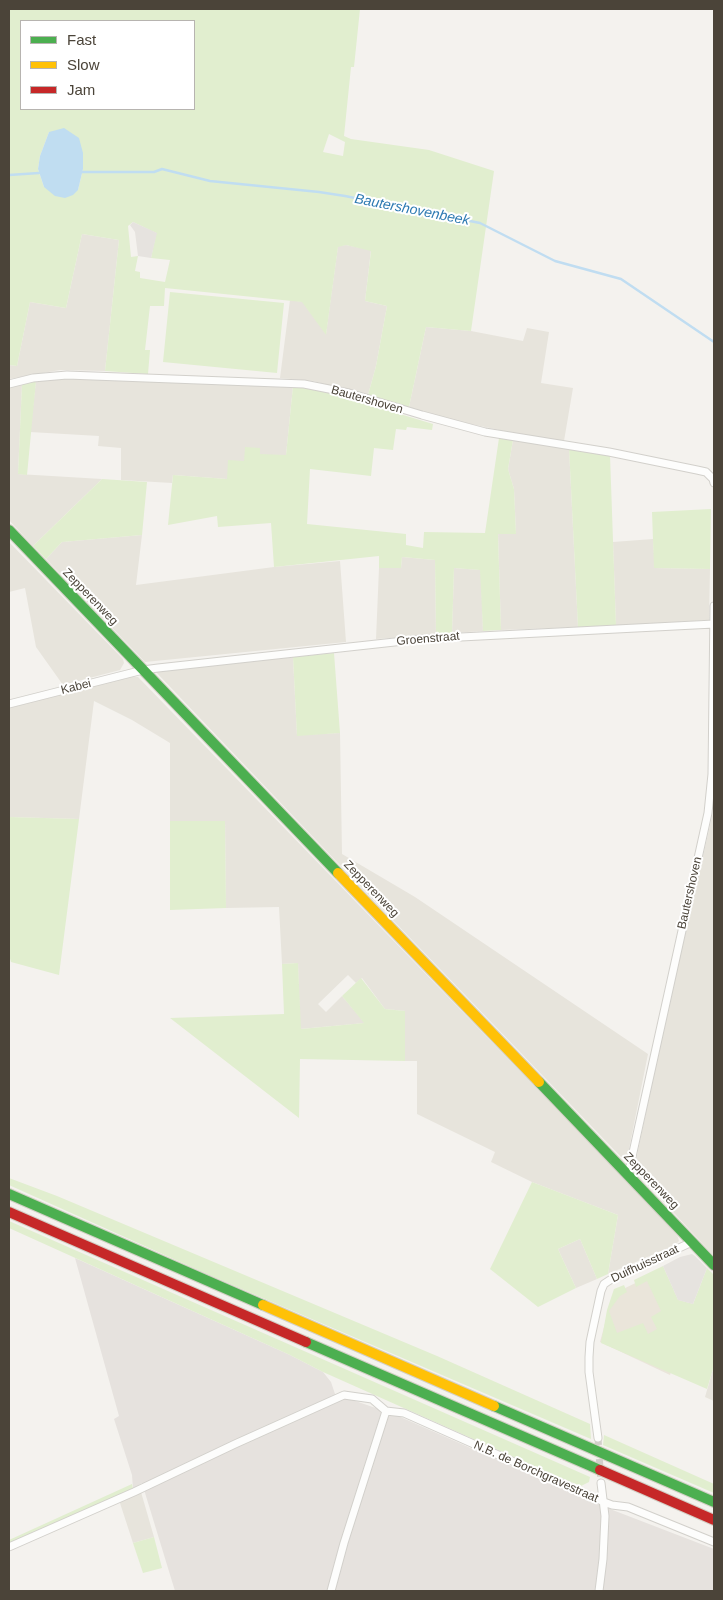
<!DOCTYPE html>
<style>
body{margin:0}
#map{position:relative;width:723px;height:1600px;overflow:hidden;background:#f4f2ee;font-family:Helvetica,sans-serif}
canvas{display:block}
.frame{position:absolute;inset:0;border:10px solid #4b4439;pointer-events:none}
.legend{position:absolute;left:20px;top:20px;width:175px;height:90px;box-sizing:border-box;background:#fff;border:1px solid #b7b4b0;margin:0;padding:6px 9px;list-style:none;font-size:15px;color:#4b4439}
.legend li{display:flex;align-items:center;gap:10px;height:25px}
.legend b{width:25px;border:1px solid #b7b4b0}
</style>
<div id="map">
<canvas width="723" height="1600"></canvas>
<div class="frame"></div>
<ul class="legend">
<li><b style="height:6px;background:#4caf50"></b>Fast</li>
<li><b style="height:6px;background:#ffc107"></b>Slow</li>
<li><b style="height:6px;background:#c62828"></b>Jam</li>
</ul>
</div>
<script>
const ctx = document.querySelector('canvas').getContext('2d');
ctx.lineJoin = 'round';
function fill(path, color) {
  ctx.fillStyle = color;
  ctx.fill(path, 'evenodd');
}
function toPath(rows) {
  const path = new Path2D();
  for (const r of rows) {
    path.moveTo(r[0], r[1]);
    for (let i = 2; i < r.length; i += 2) path.lineTo(r[i], r[i + 1]);
  }
  return path;
}
function stroke(path, color, width, dash) {
  ctx.strokeStyle = color;
  ctx.lineWidth = width;
  ctx.lineCap = dash ? 'butt' : 'round';
  ctx.setLineDash(dash || []);
  ctx.stroke(path);
}
function write(font, color, halo, rows, align = 'center') {
  ctx.font = font + ' Helvetica,sans-serif';
  ctx.lineWidth = 4;
  ctx.setLineDash([]);
  ctx.textBaseline = 'middle';
  ctx.strokeStyle = halo;
  ctx.fillStyle = color;
  for (const [text, x, y, turn = 0] of rows) {
    ctx.save();
    ctx.translate(x, y);
    ctx.rotate((+turn || 0) * Math.PI / 180);
    ctx.textAlign = isNaN(turn) ? turn : align;
    if (halo) ctx.strokeText(text, 0, 0);
    ctx.fillText(text, 0, 0);
    ctx.restore();
  }
}
fill(toPath([
 [82,234,119,240,105,371,60,370,9,379,9,365,17,366,30,302,66,308],
 [346,245,371,250,365,301,387,306,376,366,368,395,313,381,280,378,290,300,303,302,326,334,338,246],
 [426,327,471,331,523,341,527,328,549,332,541,383,573,388,564,441,514,433,447,419,409,407],
 [56,378,293,386,286,455,244,461,227,479,173,475,172,483,121,480,121,448,98,446,99,436,30,432,36,381],
 [22,384,18,474,102,479,33,546,9,520,9,387],
 [513,440,569,448,578,627,501,630,498,533,516,534,514,489,508,469],
 [142,535,136,585,274,567,340,561,346,642,145,662,46,559,62,542],
 [653,539,655,568,710,569,709,620,616,626,613,542],
 [9,542,123,659,124,663,120,670,63,685,36,647,25,588,9,592],
 [402,557,435,560,436,635,376,639,379,568,401,568],
 [454,568,481,570,483,631,452,633],
 [293,657,297,735,340,733,342,854,415,897,648,1054,627,1159,624,1160,336,861,154,670],
 [128,676,138,677,668,1224,678,1237,679,1241,675,1245,608,1274,618,1215,532,1182,491,1162,495,1152,417,1114,417,1061,405,1061,405,1011,385,1009,362,978,356,983,348,975,318,1004,326,1012,342,996,365,1023,300,1029,298,963,282,964,279,907,226,908,225,821,170,821,170,743,132,720,94,701,79,819,9,817,9,708],
 [714,800,714,1256,634,1170,661,1040,714,808],
 [580,1239,597,1279,576,1288,558,1249],
 [714,1366,714,1401,705,1397],
 [141,1492,154,1537,133,1543,119,1500]
]), '#e7e4dc');
fill(toPath([
 [75,1258,290,1355,323,1372,331,1382,335,1394,396,1415,597,1504,714,1549,714,1591,175,1591,142,1483,133,1489,132,1475,114,1419,119,1416]
]), '#e6e2de');
fill(toPath([
 [664,1269,678,1300,693,1304,670,1375,600,1342,613,1294]
]), '#eae5da');
fill(toPath([
 [9,9,360,9,354,67,351,67,344,136,351,139,429,150,494,171,471,331,426,327,409,407,368,395,376,366,387,306,365,301,371,251,346,245,338,247,326,335,302,302,165,288,164,306,150,306,145,350,150,350,148,374,105,371,119,240,82,234,66,308,30,302,17,366,9,365],
 [21,21,194,21,194,109,21,109],
 [49,132,83,169,78,190,44,187,38,169,40,156],
 [329,134,345,142,343,156,323,152],
 [133,222,156,233,151,258,170,260,165,282,140,278,140,272,135,271,138,256,131,257,128,226],
 [170,292,284,303,277,373,163,362],
 [36,381,27,475,18,474,22,384],
 [293,386,334,394,433,424,432,430,407,427,406,430,396,429,393,450,374,448,371,476,310,469,307,524,406,534,406,545,423,548,424,532,485,533,499,438,513,440,508,469,514,489,516,534,498,534,501,630,483,631,480,570,454,568,452,633,436,635,435,560,402,557,401,568,379,568,379,556,274,567,271,523,218,527,217,516,168,525,173,475,227,479,228,460,244,461,245,447,260,448,260,454,286,455],
 [569,448,610,455,616,626,578,627],
 [102,479,147,482,142,535,62,542,46,559,33,546],
 [711,509,710,569,654,568,652,512],
 [334,653,340,733,297,736,293,657],
 [9,817,79,819,59,975,11,962,9,955],
 [170,821,225,821,226,908,170,910],
 [298,963,301,1029,364,1023,342,996,361,978,385,1009,405,1011,405,1061,300,1059,299,1118,170,1018,284,1014,282,964],
 [9,1178,57,1196,437,1356,590,1424,591,1439,207,1274,9,1185],
 [532,1182,618,1215,608,1274,597,1279,580,1239,558,1249,576,1288,538,1307,490,1269],
 [9,1221,590,1477,589,1482,581,1486,554,1475,323,1372,290,1355,9,1228],
 [663,1266,678,1300,693,1304,707,1268,714,1275,714,1366,707,1389,601,1343,607,1310,614,1289,624,1285,627,1292,620,1296,609,1311,617,1333,643,1323,648,1334,657,1329,651,1317,661,1311,647,1281,636,1287,634,1280],
 [604,1435,714,1484,714,1493,603,1445],
 [132,1484,133,1489,9,1544,9,1540],
 [154,1537,162,1568,143,1573,133,1543]
]), '#e1eecf');
fill(toPath([
 [133,222,157,233,151,258,138,256,135,232,130,225],
 [692,1254,695,1256,707,1268,693,1304,678,1300,663,1266,680,1257]
]), '#e6e3df');
fill(toPath([
 [64,128,79,138,83,153,83,169,78,190,73,195,65,198,55,196,44,187,38,169,40,156,49,132]
]), '#c0ddf1');
stroke(toPath([
 [82,172,154,172,162,169,210,181,319,192,345,196,480,223,555,261,621,279,714,342],
 [9,175,39,173]
]), '#c0ddf1', 2.5);
stroke(toPath([
 [598,1438,601,1483]
]), '#d2cfca', 7, [7, 3.5]);
const street = toPath([
 [9,384,33,378,67,375,304,384,349,393,422,415,485,432,609,452,697,470,706,472,713,479,714,483],
 [9,704,143,670,158,668,422,639,714,624],
 [628,1175,708,813,712,774,714,606],
 [598,1438,589,1372,589,1357,590,1342,601,1291,604,1284,610,1280,692,1242],
 [9,1547,134,1492,235,1444,344,1395,372,1399,386,1411,404,1413,604,1502,612,1505,628,1507,714,1542],
 [331,1591,344,1543,386,1411],
 [599,1591,603,1559,605,1516,601,1483]
]);
const fast = toPath([
 [9,530,338,873],
 [539,1082,714,1265],
 [9,1194,263,1305],
 [306,1342,600,1470],
 [494,1406,714,1502]
]);
const slow = toPath([
 [338,873,539,1082],
 [263,1305,494,1406]
]);
const jam = toPath([
 [9,1212,306,1342],
 [600,1470,714,1520]
]);
stroke(street, '#d2d0cb', 9);
stroke(fast, '#d3cfc5', 12);
stroke(slow, '#d3cfc5', 12);
stroke(jam, '#d3cfc5', 12);
stroke(street, '#fdfdfc', 7);
stroke(fast, '#4caf50', 10);
stroke(slow, '#ffc107', 10);
stroke(jam, '#c62828', 10);
write('12px', '#4b4439', '#fff', [
 ["Bautershoven",367,400,16],
 ["Zepperenweg",90,597,46],
 ["Groenstraat",428,639,-5],
 ["Kabei",76,687,-14],
 ["Zepperenweg",371,889,46],
 ["Bautershoven",690,893,-77],
 ["Zepperenweg",651,1181,46],
 ["Duifhuisstraat",645,1264,-25],
 ["N.B. de Borchgravestraat",536,1472,24]
]);
write('italic 14px', '#2e7ab2', '#fff', [
 ["Bautershovenbeek",412,210,11]
]);
</script>
